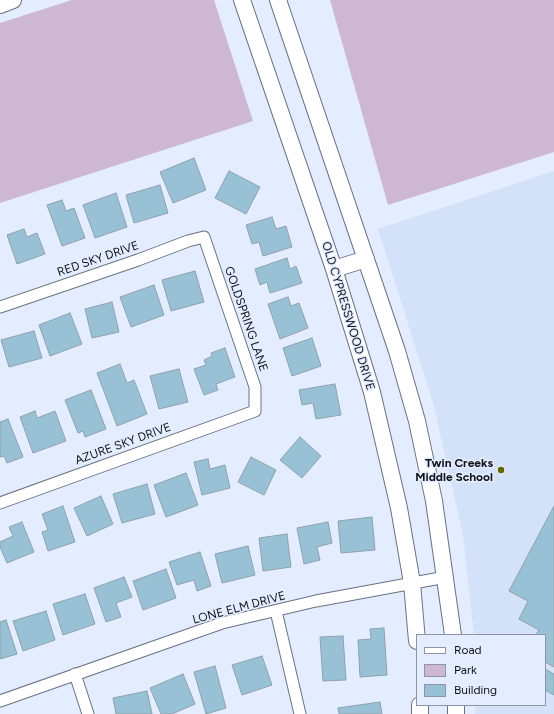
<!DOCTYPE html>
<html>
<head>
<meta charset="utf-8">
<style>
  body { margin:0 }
  #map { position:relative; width:554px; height:714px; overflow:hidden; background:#e3edff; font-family:Figtree,sans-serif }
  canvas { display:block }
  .legend { position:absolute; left:416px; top:634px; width:130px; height:72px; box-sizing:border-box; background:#e3edff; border:1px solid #8f96a3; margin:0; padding:5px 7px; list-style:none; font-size:12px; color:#101319 }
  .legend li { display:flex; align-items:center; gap:8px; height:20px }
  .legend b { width:20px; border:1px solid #8f96a3 }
</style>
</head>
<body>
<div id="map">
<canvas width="554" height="714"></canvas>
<ul class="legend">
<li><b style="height:5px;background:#fff"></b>Road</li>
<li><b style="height:11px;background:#ceb7d2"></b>Park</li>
<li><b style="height:11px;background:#99c1d6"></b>Building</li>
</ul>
</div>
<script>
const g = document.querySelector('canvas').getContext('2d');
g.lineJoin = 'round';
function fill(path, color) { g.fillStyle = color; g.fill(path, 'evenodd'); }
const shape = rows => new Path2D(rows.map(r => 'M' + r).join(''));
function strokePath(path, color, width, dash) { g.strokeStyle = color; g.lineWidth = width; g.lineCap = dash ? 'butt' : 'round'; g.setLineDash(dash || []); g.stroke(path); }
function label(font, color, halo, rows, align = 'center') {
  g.font = font + ' Figtree,sans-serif'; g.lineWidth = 3; g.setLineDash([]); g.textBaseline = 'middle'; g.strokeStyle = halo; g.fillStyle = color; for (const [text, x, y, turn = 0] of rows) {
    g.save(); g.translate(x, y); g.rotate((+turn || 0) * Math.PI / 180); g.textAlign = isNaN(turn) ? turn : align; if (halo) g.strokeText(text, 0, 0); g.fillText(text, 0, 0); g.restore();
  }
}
fill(shape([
  [554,171,554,714,475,714,475,705,545,705,545,635,474,635,463,535,434,406,378,229]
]), '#d3e1f9');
fill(shape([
  [72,0,214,0,253,121,0,203,0,23],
  [330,0,554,0,554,152,388,205]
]), '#ceb7d2');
const building = shape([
  [194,158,206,190,173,203,160,172,194,158],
  [229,171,260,187,246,214,215,198,229,171],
  [160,185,168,213,134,223,126,195,160,185],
  [116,193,127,227,95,238,83,205,116,193],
  [62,200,66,211,74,208,85,238,62,246,47,205,62,200],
  [272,217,276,229,286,226,292,247,263,256,259,242,252,244,246,225,272,217],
  [24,229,27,237,37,233,45,254,17,264,7,235,24,229],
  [287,258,290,269,296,266,302,283,270,293,267,282,260,285,255,269,287,258],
  [195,271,204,302,171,311,162,280,195,271],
  [154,285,164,315,131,327,120,297,154,285],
  [288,297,291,306,299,303,308,328,280,339,268,304,288,297],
  [112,302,119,332,92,338,85,309,112,302],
  [70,313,82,344,50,356,39,325,70,313],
  [34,331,42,358,9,367,1,340,34,331],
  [312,338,321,366,292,376,283,348,312,338],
  [225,348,235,377,216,384,218,390,204,395,194,369,206,365,204,360,212,356,211,353,225,348],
  [120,364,127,383,134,380,147,414,117,426,97,373,120,364],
  [179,369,188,402,159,409,150,376,179,369],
  [335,384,341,415,316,419,313,403,302,405,299,390,335,384],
  [91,390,106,429,85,437,83,431,78,433,65,400,91,390],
  [35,411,37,418,55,411,66,441,33,453,20,417,35,411],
  [8,419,23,457,7,463,4,456,0,457,0,422,8,419],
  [300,437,321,456,302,478,280,460,300,437],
  [251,457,276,470,264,495,238,482,251,457],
  [208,459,210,469,225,465,230,488,202,495,194,462,208,459],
  [186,473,198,505,166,517,154,485,186,473],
  [147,484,155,514,122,523,113,494,147,484],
  [101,496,113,524,87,536,74,508,101,496],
  [63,506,75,542,48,551,42,532,48,530,42,514,63,506],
  [554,506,554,667,545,662,545,635,536,635,539,630,519,619,528,601,509,591,554,506],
  [372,517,375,550,341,553,338,521,372,517],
  [22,522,34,552,7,563,0,547,0,542,13,536,9,527,22,522],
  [328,522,332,543,317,547,320,560,304,564,297,528,328,522],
  [287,534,291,567,263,571,259,538,287,534],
  [248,546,255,575,222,583,215,554,248,546],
  [200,552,211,586,197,591,194,580,177,585,169,562,200,552],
  [166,569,176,598,143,610,133,581,166,569],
  [124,577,132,597,116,603,121,617,106,622,94,588,124,577],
  [85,594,95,624,63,635,53,604,85,594],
  [46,611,55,640,23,651,13,621,46,611],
  [6,620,17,654,0,659,0,622,6,620],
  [384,628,387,675,360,677,358,640,371,639,370,629,384,628],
  [343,636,346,680,323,681,320,637,343,636],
  [262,656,272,685,242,695,232,665,262,656],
  [215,666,226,708,206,714,194,672,215,666],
  [545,669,554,674,554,695,545,690,545,669],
  [183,674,195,704,172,714,161,714,150,688,183,674],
  [147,691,152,714,116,714,113,698,147,691],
  [380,702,382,714,339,714,338,708,380,702]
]);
fill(building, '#99c1d6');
strokePath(building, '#8ea1ab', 1);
const street = shape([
  [0,307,138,260,188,241,204,237,255,387,255,411,0,503],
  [276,611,300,714],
  [75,674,88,714],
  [0,701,222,623,316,601,446,577]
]);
const secondary = shape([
  [242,0,334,269,372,392,399,508,412,583,417,641],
  [278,0,397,351,417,421,434,501,453,635],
  [0,5,13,0],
  [334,269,366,259],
  [420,705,420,714],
  [456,705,456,714]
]);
strokePath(street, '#6a7382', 13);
strokePath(secondary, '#6a7382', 18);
strokePath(street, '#fff', 11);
strokePath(secondary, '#fff', 16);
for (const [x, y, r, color] of [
  [501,470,4,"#656500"]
]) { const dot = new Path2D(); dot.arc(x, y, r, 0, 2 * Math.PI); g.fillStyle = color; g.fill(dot); strokePath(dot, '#e3edff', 1.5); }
label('12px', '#101319', '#e3edff', [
  ["RED SKY DRIVE",98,259,-19],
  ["OLD CYPRESSWOOD DRIVE",348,316,73],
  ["GOLDSPRING LANE",246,319,71],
  ["AZURE SKY DRIVE",123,444,-20],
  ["LONE ELM DRIVE",239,608,-15]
]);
label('bold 12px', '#101319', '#e3edff', [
  ["Twin Creeks",493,463],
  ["Middle School",493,477]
], 'right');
</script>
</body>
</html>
